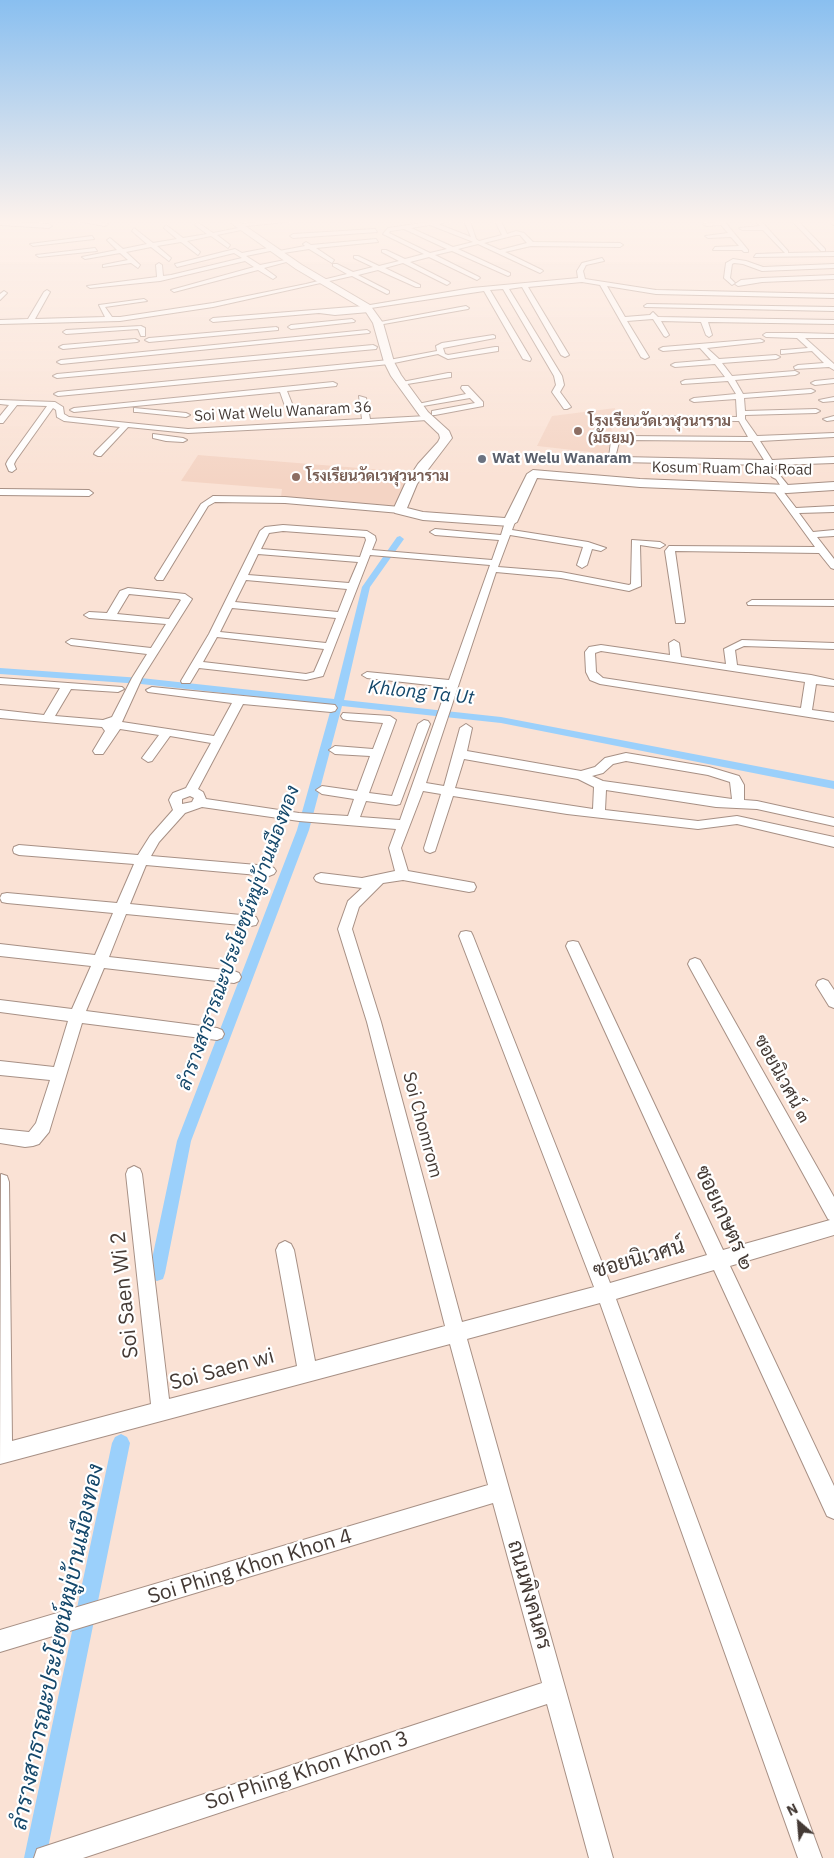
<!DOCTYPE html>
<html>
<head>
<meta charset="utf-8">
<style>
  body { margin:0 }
  #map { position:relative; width:834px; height:1858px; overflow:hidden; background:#fae2d5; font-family:"IBM Plex Sans",sans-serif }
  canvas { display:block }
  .north { position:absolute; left:774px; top:1798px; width:50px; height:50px; -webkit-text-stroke:4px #fff; paint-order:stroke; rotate:333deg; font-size:14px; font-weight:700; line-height:20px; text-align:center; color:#443a35 }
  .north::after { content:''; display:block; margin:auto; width:18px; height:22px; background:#443a35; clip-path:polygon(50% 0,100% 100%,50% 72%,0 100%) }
</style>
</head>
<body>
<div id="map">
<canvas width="834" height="1858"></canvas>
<div class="north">N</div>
</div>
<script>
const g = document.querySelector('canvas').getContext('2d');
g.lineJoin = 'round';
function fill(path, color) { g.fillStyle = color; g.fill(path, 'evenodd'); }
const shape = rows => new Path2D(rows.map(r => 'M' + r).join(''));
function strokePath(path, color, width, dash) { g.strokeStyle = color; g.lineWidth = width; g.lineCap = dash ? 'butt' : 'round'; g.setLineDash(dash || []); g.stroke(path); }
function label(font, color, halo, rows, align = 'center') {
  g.font = font + ' "IBM Plex Sans",Sarabun,sans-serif'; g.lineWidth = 4.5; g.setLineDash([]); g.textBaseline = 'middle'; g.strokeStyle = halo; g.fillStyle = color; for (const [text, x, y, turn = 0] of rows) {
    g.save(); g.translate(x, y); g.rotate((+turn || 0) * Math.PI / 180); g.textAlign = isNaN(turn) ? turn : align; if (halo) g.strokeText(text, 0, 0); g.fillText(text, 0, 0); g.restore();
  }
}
fill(shape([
  [615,408,608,454,537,446,552,416],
  [198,455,409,472,395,507,281,497,282,489,181,481]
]), '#f4d4c4');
fill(shape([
  [400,536,404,539,370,587,344,700,501,717,834,781,834,789,501,723,342,706,309,830,191,1141,165,1273,163,1279,157,1281,151,1279,149,1273,177,1141,297,830,332,705,141,684,0,674,0,668,141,678,334,699,362,587,397,537,400,536],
  [121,1434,127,1437,130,1443,46,1858,24,1858,112,1443,115,1437,121,1434]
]), '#9bd0fb');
const street = shape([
  [0,221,49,224,52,226,49,228,0,225,0,221],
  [77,221,95,221,108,224,105,226,77,221],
  [267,221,295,221,237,227,234,225,267,221],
  [436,221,451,221,438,224,471,237,464,221,470,221,476,239,479,241,502,235,495,221,501,221,507,234,516,231,524,233,533,242,620,243,623,245,620,247,531,246,505,252,542,270,543,271,540,273,478,244,458,249,510,273,510,275,508,276,452,251,435,255,479,277,480,278,477,280,429,257,410,262,449,282,450,283,447,285,403,263,385,268,420,285,420,287,416,287,378,270,358,275,389,291,389,293,387,294,352,276,213,307,120,321,0,324,0,320,28,319,44,292,47,290,50,292,35,319,105,317,99,305,144,299,147,301,105,307,112,317,120,317,213,303,306,284,347,274,333,266,333,264,337,264,353,272,373,267,354,258,354,256,358,256,379,266,399,261,382,252,382,250,386,250,405,259,424,254,383,234,388,228,436,221],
  [430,225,471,241,473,242,453,247,411,228,430,225],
  [404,229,447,249,430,253,389,233,390,231,404,229],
  [516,235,520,235,527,243,500,250,484,243,516,235],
  [724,221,748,250,748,252,744,252,742,250,713,250,715,247,739,246,731,237,708,238,705,236,728,233,721,225,706,226,703,224,724,221],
  [755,221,761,221,788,251,788,253,834,252,834,256,754,257,756,254,785,253,763,230,742,230,739,228,760,226,755,221],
  [792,221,798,221,825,249,825,251,821,251,792,221],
  [829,221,834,221,834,225,832,224,829,221],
  [197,222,213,233,243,227,246,229,217,235,230,245,228,248,211,236,187,241,200,252,198,255,181,242,157,246,171,258,169,261,151,247,126,252,140,265,138,268,131,263,103,267,103,265,128,260,120,253,85,259,82,257,117,250,107,240,110,238,123,249,147,244,132,231,134,228,153,243,177,239,164,228,166,225,183,238,207,234,195,225,197,222],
  [375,229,377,232,293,238,290,236,293,234,375,229],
  [92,236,94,239,33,246,30,244,92,236],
  [376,239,378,242,316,248,334,260,332,263,309,249,277,254,274,252,305,246,303,244,306,242,311,245,376,239],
  [273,247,275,250,246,256,260,265,290,259,290,261,264,268,275,276,276,277,273,279,258,270,174,292,171,290,254,267,245,261,160,281,90,288,87,286,157,277,156,265,159,263,162,265,163,276,171,275,242,258,234,253,177,267,175,264,235,249,242,253,273,247],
  [95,248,97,251,39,257,36,255,95,248],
  [602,258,604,261,586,265,583,271,585,279,656,290,834,294,834,298,656,294,607,286,625,317,650,315,653,312,658,317,834,320,834,324,708,322,712,335,709,337,706,335,701,322,661,321,669,335,666,337,664,336,653,319,627,321,649,357,645,359,641,357,600,285,582,282,528,287,569,355,565,357,561,355,522,287,509,289,562,376,564,385,560,392,571,407,567,409,564,409,552,392,556,385,554,376,503,289,490,290,531,359,530,361,523,359,484,291,371,308,372,310,369,312,335,315,319,313,213,322,210,320,213,318,364,306,472,288,578,278,577,271,582,263,602,258],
  [733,259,746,261,763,267,834,264,834,268,762,271,743,264,734,263,732,264,730,278,735,283,732,285,724,278,726,263,733,259],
  [834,275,834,279,762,282,738,286,735,284,741,280,762,278,834,275],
  [4,291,7,293,0,300,0,294,4,291],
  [647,304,834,307,834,311,645,307,644,306,647,304],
  [466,306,469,308,468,309,378,325,375,323,466,306],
  [352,319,355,321,354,322,291,329,288,327,291,325,352,319],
  [141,326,145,328,145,336,141,336,138,329,66,334,63,332,66,330,141,326],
  [276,327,278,328,278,330,149,342,145,340,149,338,276,327],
  [367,330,370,332,369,333,61,364,57,362,61,360,367,330],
  [798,333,834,334,834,338,805,338,834,364,834,370,829,367,795,369,794,367,798,365,824,363,812,351,781,354,781,350,784,350,808,348,797,338,766,337,763,335,766,333,798,333],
  [493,335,495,336,495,338,443,348,445,354,448,355,495,347,498,347,498,351,448,359,438,354,389,364,322,371,58,396,54,394,58,392,389,360,437,351,436,346,442,343,493,335],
  [135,339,139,341,137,342,63,349,59,347,63,345,135,339],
  [760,339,764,341,762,342,707,348,719,359,776,355,780,357,776,359,722,363,732,376,795,371,799,373,795,375,735,380,743,394,811,389,815,391,811,393,744,398,745,411,816,409,820,411,816,413,745,415,745,419,757,436,834,433,834,437,760,441,772,460,834,457,834,463,776,465,774,468,791,489,787,492,784,491,776,479,772,477,766,468,767,465,619,462,609,457,611,441,623,436,748,437,739,421,626,420,622,418,626,416,737,417,736,399,694,402,690,400,694,398,736,394,728,381,682,384,681,382,685,380,725,377,715,364,675,367,671,365,675,363,711,360,700,348,663,351,659,349,663,347,760,339],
  [624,440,752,441,764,460,621,457,616,454,619,442,624,440],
  [373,345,377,347,376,349,57,378,53,376,57,374,373,345],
  [448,373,451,373,451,377,401,385,397,383,448,373],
  [834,379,834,383,815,385,811,383,815,381,834,379],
  [333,382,337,384,336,386,287,391,293,406,289,408,285,406,280,392,74,412,70,410,74,408,333,382],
  [462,386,468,386,483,402,483,406,435,415,432,415,432,411,475,403,470,398,417,407,413,405,466,394,461,388,462,386],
  [359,396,366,398,370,419,427,416,431,418,427,420,367,424,188,433,128,427,101,456,98,456,94,454,95,452,120,427,64,421,57,417,56,410,53,408,16,460,14,464,16,469,12,472,9,471,6,464,8,460,47,406,17,405,3,423,0,423,0,416,9,405,0,404,0,400,55,402,63,407,64,414,69,417,188,429,362,419,359,396],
  [834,397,834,401,823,402,819,400,834,397],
  [134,408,186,413,190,415,186,417,137,412,134,412,134,408],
  [834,416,834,420,827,421,823,419,834,416],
  [153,434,183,438,187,440,183,442,166,441,153,438,153,434],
  [776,485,779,486,796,508,834,506,834,512,799,513,813,532,834,530,834,536,817,537,834,559,834,569,831,568,819,553,675,551,685,621,684,623,676,623,665,551,669,546,815,547,772,488,776,485],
  [0,489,89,490,93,493,89,496,0,495,0,489],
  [213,496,285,497,400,507,404,510,400,513,285,503,215,502,208,506,163,580,157,580,155,578,201,504,213,496],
  [510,519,515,522,512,530,588,542,606,548,601,551,592,549,587,565,582,568,577,565,583,547,510,535,498,567,561,572,629,585,631,584,632,540,660,542,665,545,660,548,640,545,641,586,629,591,561,578,496,572,426,783,444,786,460,728,466,724,472,728,467,751,581,771,595,767,605,758,626,753,709,767,739,776,744,785,744,800,757,801,834,818,834,826,757,809,716,807,606,790,605,810,698,821,737,816,834,837,834,847,737,824,698,829,567,814,453,796,436,848,435,851,430,853,425,851,424,848,441,794,423,791,401,848,408,871,469,882,474,883,476,887,474,891,469,892,403,880,383,883,359,907,352,929,381,1022,462,1322,594,1287,459,936,461,932,466,931,471,932,473,936,610,1283,707,1255,566,946,568,942,573,941,578,942,580,946,723,1250,830,1220,828,1219,690,968,688,964,690,960,695,958,700,960,834,1197,834,1235,730,1266,834,1486,834,1519,827,1516,714,1270,616,1299,822,1858,798,1858,600,1303,467,1339,613,1858,589,1858,547,1704,83,1858,34,1858,37,1849,46,1846,542,1683,493,1503,0,1652,0,1630,488,1485,450,1344,0,1464,1,1174,7,1176,9,1182,12,1441,151,1404,126,1174,128,1169,134,1166,140,1169,142,1174,169,1399,297,1366,276,1250,279,1244,285,1241,291,1244,294,1250,315,1361,445,1326,367,1022,338,929,348,901,362,888,321,883,316,881,314,878,316,875,321,873,362,878,395,871,389,848,396,829,299,821,202,807,185,813,159,842,151,856,269,866,274,868,276,871,274,874,269,876,146,865,130,904,251,916,256,917,258,921,256,925,251,926,126,914,109,957,234,971,239,973,241,977,239,981,234,983,104,968,86,1011,217,1028,222,1030,224,1034,222,1038,217,1040,82,1023,49,1132,39,1144,33,1146,25,1147,0,1143,0,1129,29,1132,36,1123,50,1080,0,1075,0,1061,54,1067,68,1021,0,1012,0,1000,72,1009,91,966,0,956,0,944,95,955,113,913,7,903,2,902,0,898,2,894,7,893,117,903,134,864,19,855,14,853,13,850,14,847,19,845,138,855,150,836,173,810,169,800,171,796,173,793,186,788,211,743,170,736,152,761,148,762,142,758,159,735,120,729,103,754,95,754,93,751,105,731,102,727,0,718,0,710,44,715,60,688,0,684,0,678,122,687,124,689,118,692,71,689,55,716,103,720,112,717,132,678,147,654,71,645,66,642,71,639,151,648,166,624,89,618,84,615,89,612,107,613,120,591,128,588,185,594,192,599,142,678,122,722,214,736,232,703,148,692,146,690,152,687,335,705,337,708,335,711,331,712,243,704,198,789,203,792,206,799,299,813,348,816,354,799,322,794,316,790,322,786,357,791,370,756,335,754,329,750,335,746,373,749,383,723,347,720,343,719,341,716,343,713,390,716,396,720,369,793,392,796,418,724,424,720,428,721,430,724,400,804,396,805,366,801,360,817,400,820,447,687,367,678,362,675,367,672,449,680,490,565,370,555,323,676,306,680,199,668,190,683,182,683,181,681,209,634,260,531,265,527,283,525,367,531,375,536,376,540,372,550,492,560,499,540,435,535,430,532,435,529,501,535,505,522,510,519],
  [283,531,365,537,366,540,360,557,261,549,269,533,283,531],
  [258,554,358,562,349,583,248,575,258,554],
  [246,580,347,589,338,612,235,602,246,580],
  [129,594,179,599,181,600,169,619,117,614,129,594],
  [232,608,336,618,326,643,220,632,232,608],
  [217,637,324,649,314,672,306,674,203,662,217,637],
  [464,759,578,779,594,787,593,809,455,788,464,759],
  [626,761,708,775,730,782,732,799,603,781,592,776,603,773,613,764,626,761],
  [190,796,194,798,192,802,182,804,182,799,190,796],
  [752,600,834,600,834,606,748,605,747,603,752,600],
  [674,640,679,643,681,657,726,664,724,649,742,640,834,643,834,649,744,646,735,650,737,665,811,675,834,680,834,686,816,684,812,710,834,713,834,721,600,684,590,680,586,672,585,652,589,647,601,645,670,655,669,643,674,640],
  [601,651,805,682,801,708,603,678,596,672,595,653,601,651],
  [823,979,828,981,834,990,834,1008,829,1006,816,985,818,981,823,979]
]);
const secondary = shape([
  [228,221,238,221,302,265,370,305,383,323,394,362,401,375,428,412,449,431,452,438,417,484,407,508,423,512,505,518,527,474,533,470,640,479,787,485,834,482,834,490,787,493,640,487,537,478,517,522,510,526,423,520,395,513,393,510,405,484,418,464,438,442,440,438,439,434,420,416,391,376,384,362,373,323,364,309,296,269,228,221]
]);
strokePath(street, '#a79085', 2);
strokePath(secondary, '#a79085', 2);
fill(street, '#fff');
fill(secondary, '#fff');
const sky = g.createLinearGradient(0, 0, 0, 481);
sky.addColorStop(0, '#89bff0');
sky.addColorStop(0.46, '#fdf2ec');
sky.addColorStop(1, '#fdf2ec00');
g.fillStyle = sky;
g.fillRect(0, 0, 834, 481);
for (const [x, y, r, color] of [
  [578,431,5,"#8d6e63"],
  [482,459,5,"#6b7280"],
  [296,477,5,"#8d6e63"]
]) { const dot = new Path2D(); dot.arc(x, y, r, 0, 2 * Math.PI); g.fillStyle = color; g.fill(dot); strokePath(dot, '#fff', 2); }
label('15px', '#443a35', '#fff', [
  ["Soi Wat Welu Wanaram 36",283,412,-3],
  ["Kosum Ruam Chai Road",732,469,1]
]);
label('bold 15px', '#785e54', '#fff', [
  ["โรงเรียนวัดเวฬุวนาราม",588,422],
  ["(มัธยม)",588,439],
  ["โรงเรียนวัดเวฬุวนาราม",306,477]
], 'left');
label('bold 15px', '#5b616d', '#fff', [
  ["Wat Welu Wanaram",492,459]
], 'left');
label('18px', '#443a35', '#fff', [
  ["ซอยนิเวศน์ ๓",782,1079,61],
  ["Soi Chomrom",422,1125,75]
]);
label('italic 19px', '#14476a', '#fff', [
  ["Khlong Ta Ut",421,693,6],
  ["ลำรางสาธารณะประโยชน์หมู่บ้านเมืองทอง",239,938,-70]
]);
label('21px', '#443a35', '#fff', [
  ["ซอยเกษตร ๒",724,1218,65],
  ["ซอยนิเวศน์",639,1259,-16],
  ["Soi Saen Wi 2",125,1295,-96],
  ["Soi Saen wi",222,1370,-15],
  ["Soi Phing Khon Khon 4",250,1567,-17],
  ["ถนนพิงคนคร",529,1595,74],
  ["Soi Phing Khon Khon 3",307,1771,-18]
]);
label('italic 22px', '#14476a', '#fff', [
  ["ลำรางสาธารณะประโยชน์หมู่บ้านเมืองทอง",58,1647,-78]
]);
</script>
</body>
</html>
